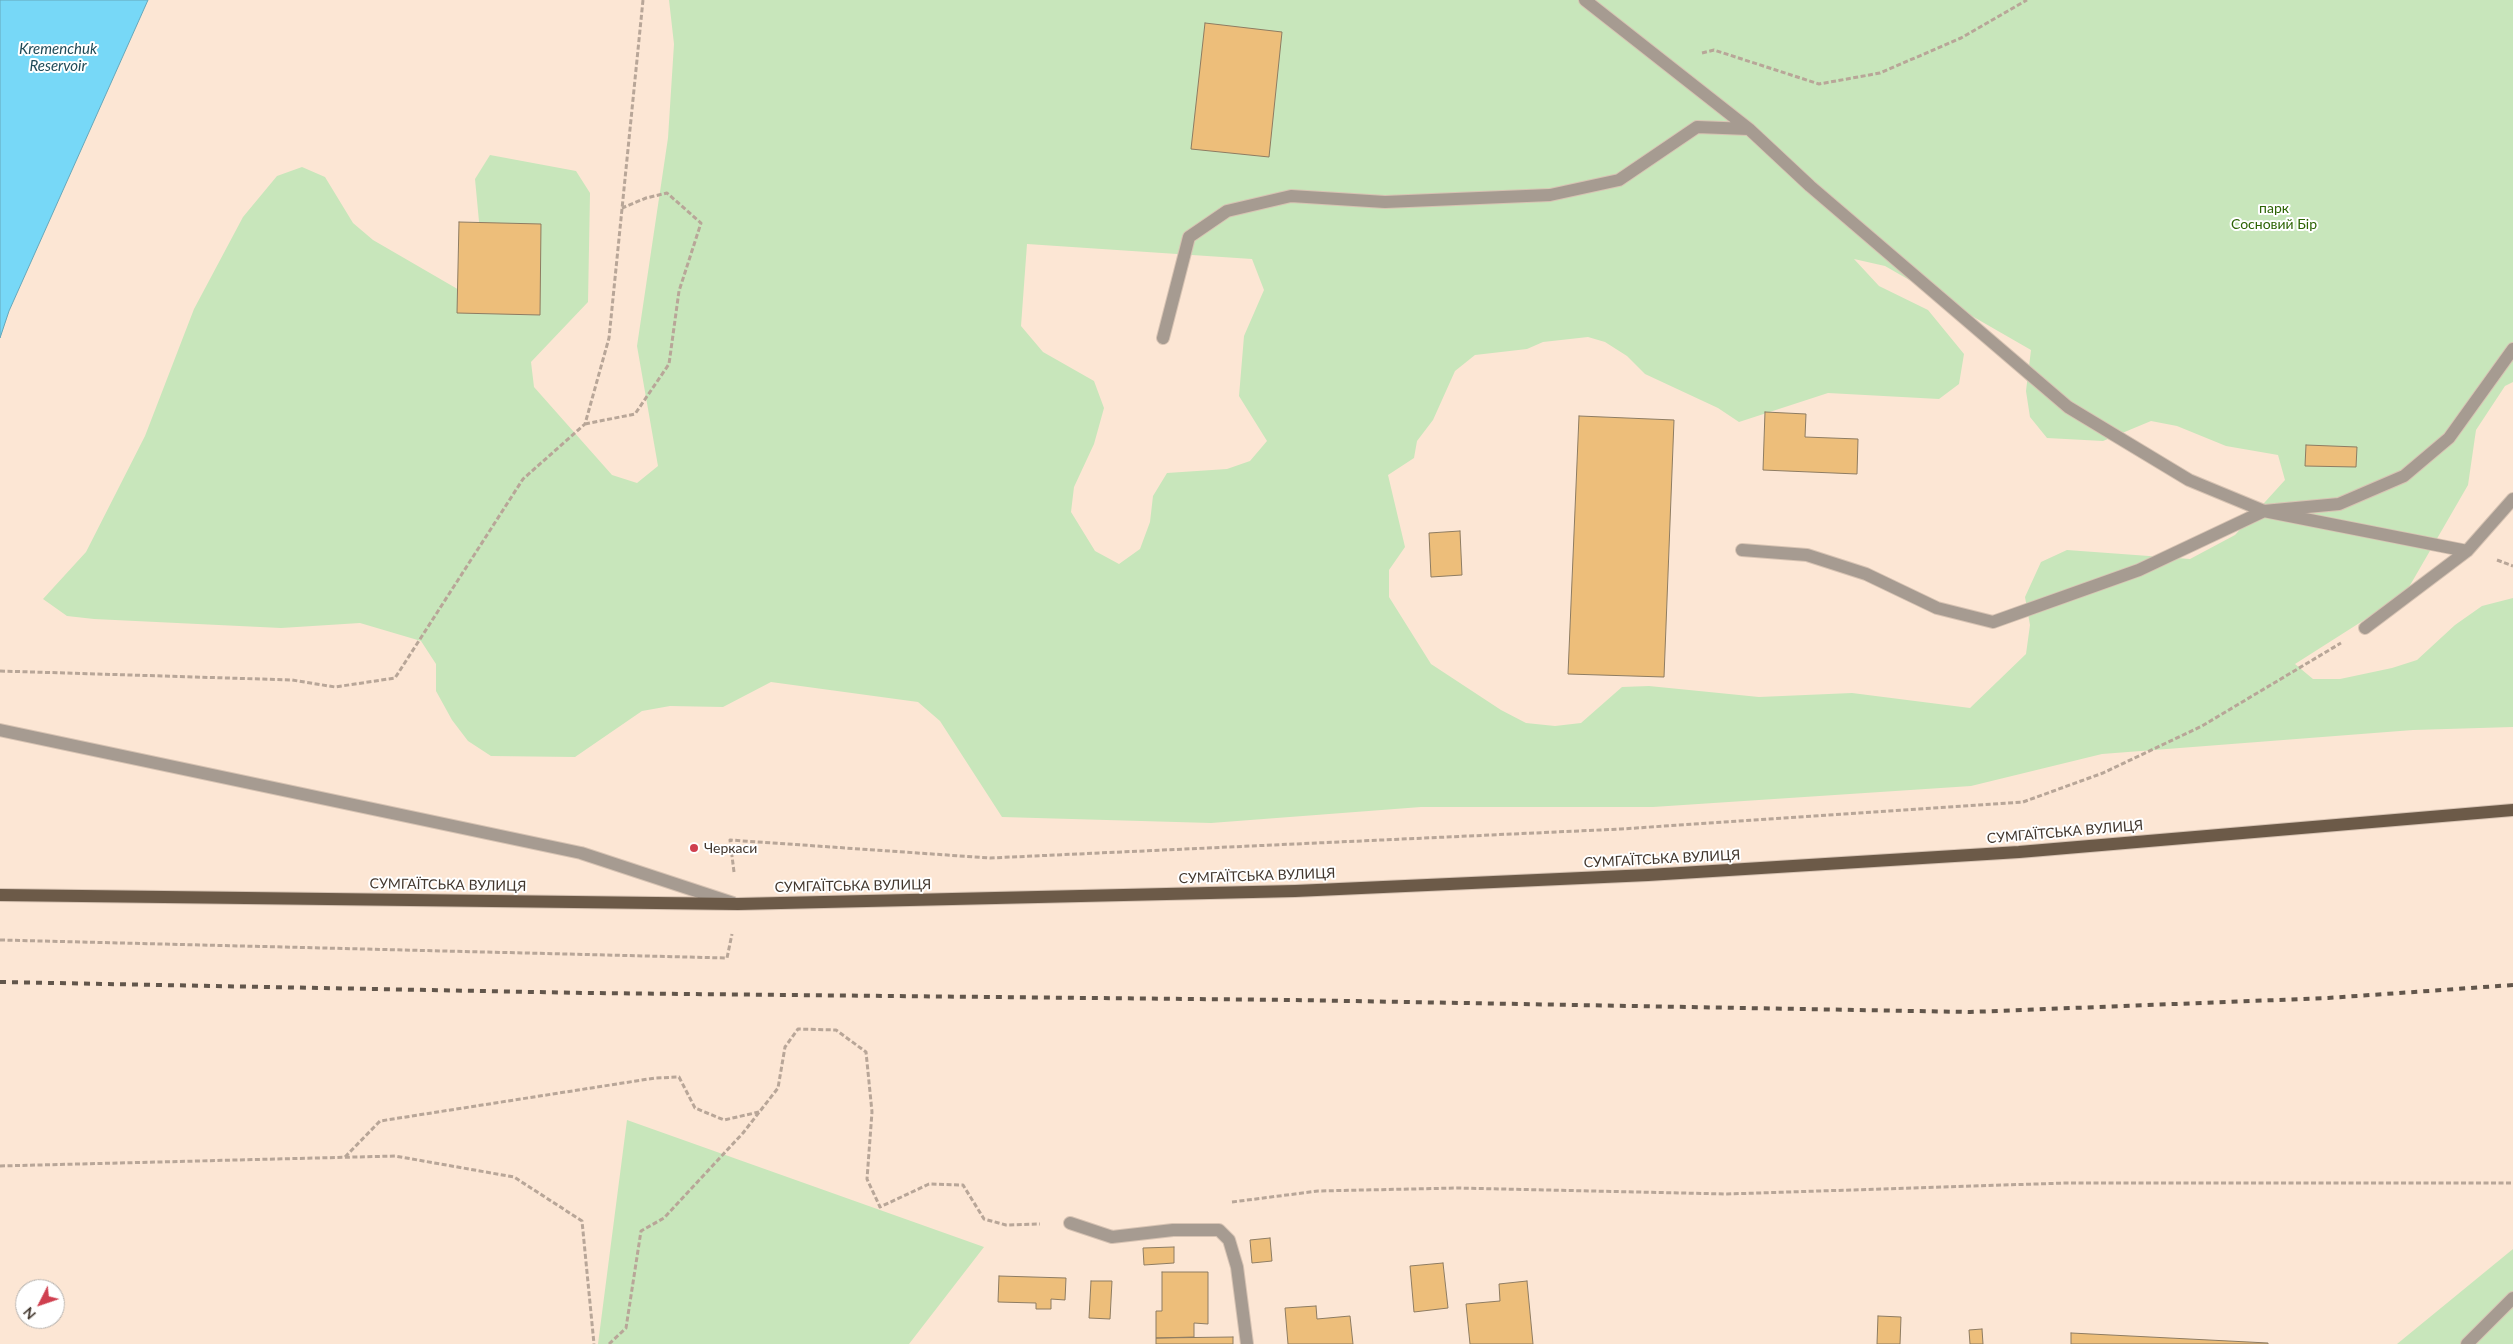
<!DOCTYPE html>
<html>
<head>
<meta charset="utf-8">
<style>
  body { margin:0 }
  #map { position:relative; width:2513px; height:1344px; overflow:hidden; background:#fce6d4; font-family:Lato,sans-serif }
  canvas { display:block }
  .north { position:absolute; left:15px; top:1279px; width:50px; height:50px; box-sizing:border-box; background:#fff; border:1px solid #b3afab; border-radius:50%; rotate:229deg; font-size:14px; font-weight:700; line-height:20px; text-align:center; color:#42372e }
  .north::after { content:''; display:block; margin:auto; width:18px; height:22px; background:#cf3f4f; clip-path:polygon(50% 0,100% 100%,50% 72%,0 100%) }
</style>
</head>
<body>
<div id="map">
<canvas width="2513" height="1344"></canvas>
<div class="north">N</div>
</div>
<script>
const g = document.querySelector('canvas').getContext('2d');
g.lineJoin = 'round';
function fill(path, color) { g.fillStyle = color; g.fill(path, 'evenodd'); }
const shape = rows => new Path2D(rows.map(r => 'M' + r).join(''));
function strokePath(path, color, width, dash) { g.strokeStyle = color; g.lineWidth = width; g.lineCap = dash ? 'butt' : 'round'; g.setLineDash(dash || []); g.stroke(path); }
function label(font, color, halo, rows, align = 'center') {
  g.font = font + ' Lato,sans-serif'; g.lineWidth = 4; g.setLineDash([]); g.textBaseline = 'middle'; g.strokeStyle = halo; g.fillStyle = color; for (const [text, x, y, turn = 0] of rows) {
    g.save(); g.translate(x, y); g.rotate((+turn || 0) * Math.PI / 180); g.textAlign = isNaN(turn) ? turn : align; if (halo) g.strokeText(text, 0, 0); g.fillText(text, 0, 0); g.restore();
  }
}
fill(shape([
  [669,0,2513,0,2513,382,2505,386,2476,430,2468,485,2405,594,2295,664,2313,679,2340,679,2392,668,2417,660,2455,625,2482,606,2513,598,2513,727,2413,730,2102,754,1971,786,1653,807,1421,807,1211,823,1002,817,940,721,918,702,771,682,723,707,670,706,642,711,575,757,491,756,468,741,452,720,436,691,436,664,421,641,360,623,281,628,94,619,67,616,43,599,86,552,145,436,194,309,243,217,277,176,302,167,325,177,353,223,373,240,473,298,483,264,475,179,490,155,576,171,590,193,588,302,531,362,534,387,612,475,637,483,658,466,637,346,668,138,674,44],
  [1027,244,1252,259,1264,290,1244,336,1239,396,1267,441,1250,461,1227,469,1167,473,1153,496,1150,522,1140,549,1119,564,1095,551,1071,512,1074,487,1094,444,1104,408,1094,381,1043,352,1021,326],
  [1854,259,1885,266,2031,350,2026,391,2030,417,2047,438,2103,441,2151,421,2177,426,2226,446,2278,455,2285,480,2235,535,2190,559,2067,550,2041,562,2025,597,2030,625,2026,654,1970,708,1852,693,1759,697,1649,686,1622,687,1581,723,1555,726,1526,723,1501,710,1431,664,1389,597,1389,570,1405,547,1388,475,1414,458,1417,441,1433,420,1455,371,1475,355,1527,349,1543,342,1588,337,1605,342,1627,356,1645,374,1718,408,1739,422,1828,393,1939,399,1959,384,1964,354,1928,310,1879,286],
  [627,1120,984,1247,909,1344,598,1344],
  [2513,1249,2513,1344,2397,1344]
]), '#c8e6bb');
const water = shape([
  [0,0,148,0,9,311,0,338,0,0]
]);
fill(water, '#77d8f7');
strokePath(water, '#67a8bb', 1);
const building = shape([
  [1205,23,1282,32,1269,157,1191,149,1205,23],
  [459,222,541,224,540,315,457,313,459,222],
  [1765,412,1806,414,1805,437,1858,439,1857,474,1763,470,1765,412],
  [1579,416,1674,420,1664,677,1568,674,1579,416],
  [2306,445,2357,447,2356,467,2305,466,2306,445],
  [1460,531,1462,575,1431,577,1429,533,1460,531],
  [1270,1238,1272,1261,1252,1263,1250,1240,1270,1238],
  [1174,1247,1174,1263,1144,1265,1143,1248,1174,1247],
  [1443,1263,1448,1308,1414,1312,1410,1266,1443,1263],
  [1162,1272,1208,1272,1208,1324,1194,1323,1194,1337,1156,1338,1156,1311,1162,1311,1162,1272],
  [999,1276,1066,1278,1065,1300,1051,1299,1051,1309,1036,1309,1036,1303,998,1302,999,1276],
  [1091,1281,1112,1281,1110,1319,1089,1318,1091,1281],
  [1527,1281,1533,1344,1470,1344,1466,1304,1500,1301,1499,1284,1527,1281],
  [1316,1306,1317,1319,1350,1316,1353,1344,1288,1344,1285,1308,1316,1306],
  [1878,1316,1901,1317,1900,1344,1877,1344,1878,1316],
  [1982,1329,1983,1344,1970,1344,1969,1330,1982,1329],
  [2071,1333,2268,1343,2268,1344,2071,1344,2071,1333],
  [1233,1337,1233,1344,1156,1344,1156,1338,1233,1337]
]);
fill(building, '#edbe7a');
strokePath(building, '#8e7c62', 1);
const minor = shape([
  [1585,0,1749,129,1810,186,2068,407,2189,480,2264,511,2467,551],
  [1163,338,1189,237,1227,211,1291,196,1385,202,1550,195,1619,180,1697,127,1749,129],
  [1742,550,1807,555,1866,574,1937,608,1993,622,2139,570,2264,511,2339,504,2404,476,2449,438,2513,349],
  [2365,628,2467,551,2513,499],
  [0,730,581,853,733,903],
  [1070,1223,1112,1237,1173,1230,1219,1230,1229,1240,1237,1267,1247,1344],
  [2467,1344,2513,1298]
]);
const major = shape([
  [0,895,738,904,1295,891,1648,875,2019,852,2513,810]
]);
strokePath(minor, '#d7c3b3', 14);
strokePath(major, '#d7c3b3', 14);
strokePath(shape([
  [1702,53,1714,50,1819,84,1880,73,1961,38,2027,0],
  [585,424,635,414,669,364,679,291,701,223,667,193,646,198,622,208],
  [2497,560,2513,566],
  [0,671,292,680,335,687,395,678,523,479,585,424,609,338,643,0],
  [734,872,730,840,990,858,1621,829,2023,802,2103,773,2202,726,2341,643],
  [0,940,727,958,732,934],
  [345,1157,380,1121,655,1078,679,1077,695,1108,724,1120,759,1112],
  [0,1166,395,1156,514,1177,582,1221,594,1344],
  [1232,1202,1318,1191,1457,1188,1727,1194,2066,1183,2513,1183],
  [609,1344,626,1328,641,1231,664,1218,743,1133,778,1088,785,1047,798,1029,836,1030,866,1052,872,1112,867,1179,880,1207,929,1184,963,1185,984,1219,1006,1225,1040,1224]
]), '#b8a698', 3, [5, 2.5]);
strokePath(minor, '#a69b91', 12);
strokePath(major, '#6c5a48', 12);
strokePath(shape([
  [0,982,588,993,1294,1000,1970,1012,2328,998,2513,985]
]), '#62564b', 4, [6, 6]);
for (const [x, y, r, color] of [
  [694,848,5,"#cf3f4f"]
]) { const dot = new Path2D(); dot.arc(x, y, r, 0, 2 * Math.PI); g.fillStyle = color; g.fill(dot); strokePath(dot, '#fff', 2); }
label('14px', '#2d6304', '#fff', [
  ["парк",2274,208],
  ["Сосновий Бір",2274,224]
]);
label('14px', '#42372e', '#fff', [
  ["СУМГАЇТСЬКА ВУЛИЦЯ",2065,832,-5],
  ["СУМГАЇТСЬКА ВУЛИЦЯ",1662,859,-3],
  ["СУМГАЇТСЬКА ВУЛИЦЯ",1257,876,-2],
  ["СУМГАЇТСЬКА ВУЛИЦЯ",448,885,1],
  ["СУМГАЇТСЬКА ВУЛИЦЯ",853,886,-1]
]);
label('14px', '#42372e', '#fff', [
  ["Черкаси",704,848]
], 'left');
label('italic 15px', '#204b58', '#fff', [
  ["Kremenchuk",58,49],
  ["Reservoir",58,66]
]);
</script>
</body>
</html>
